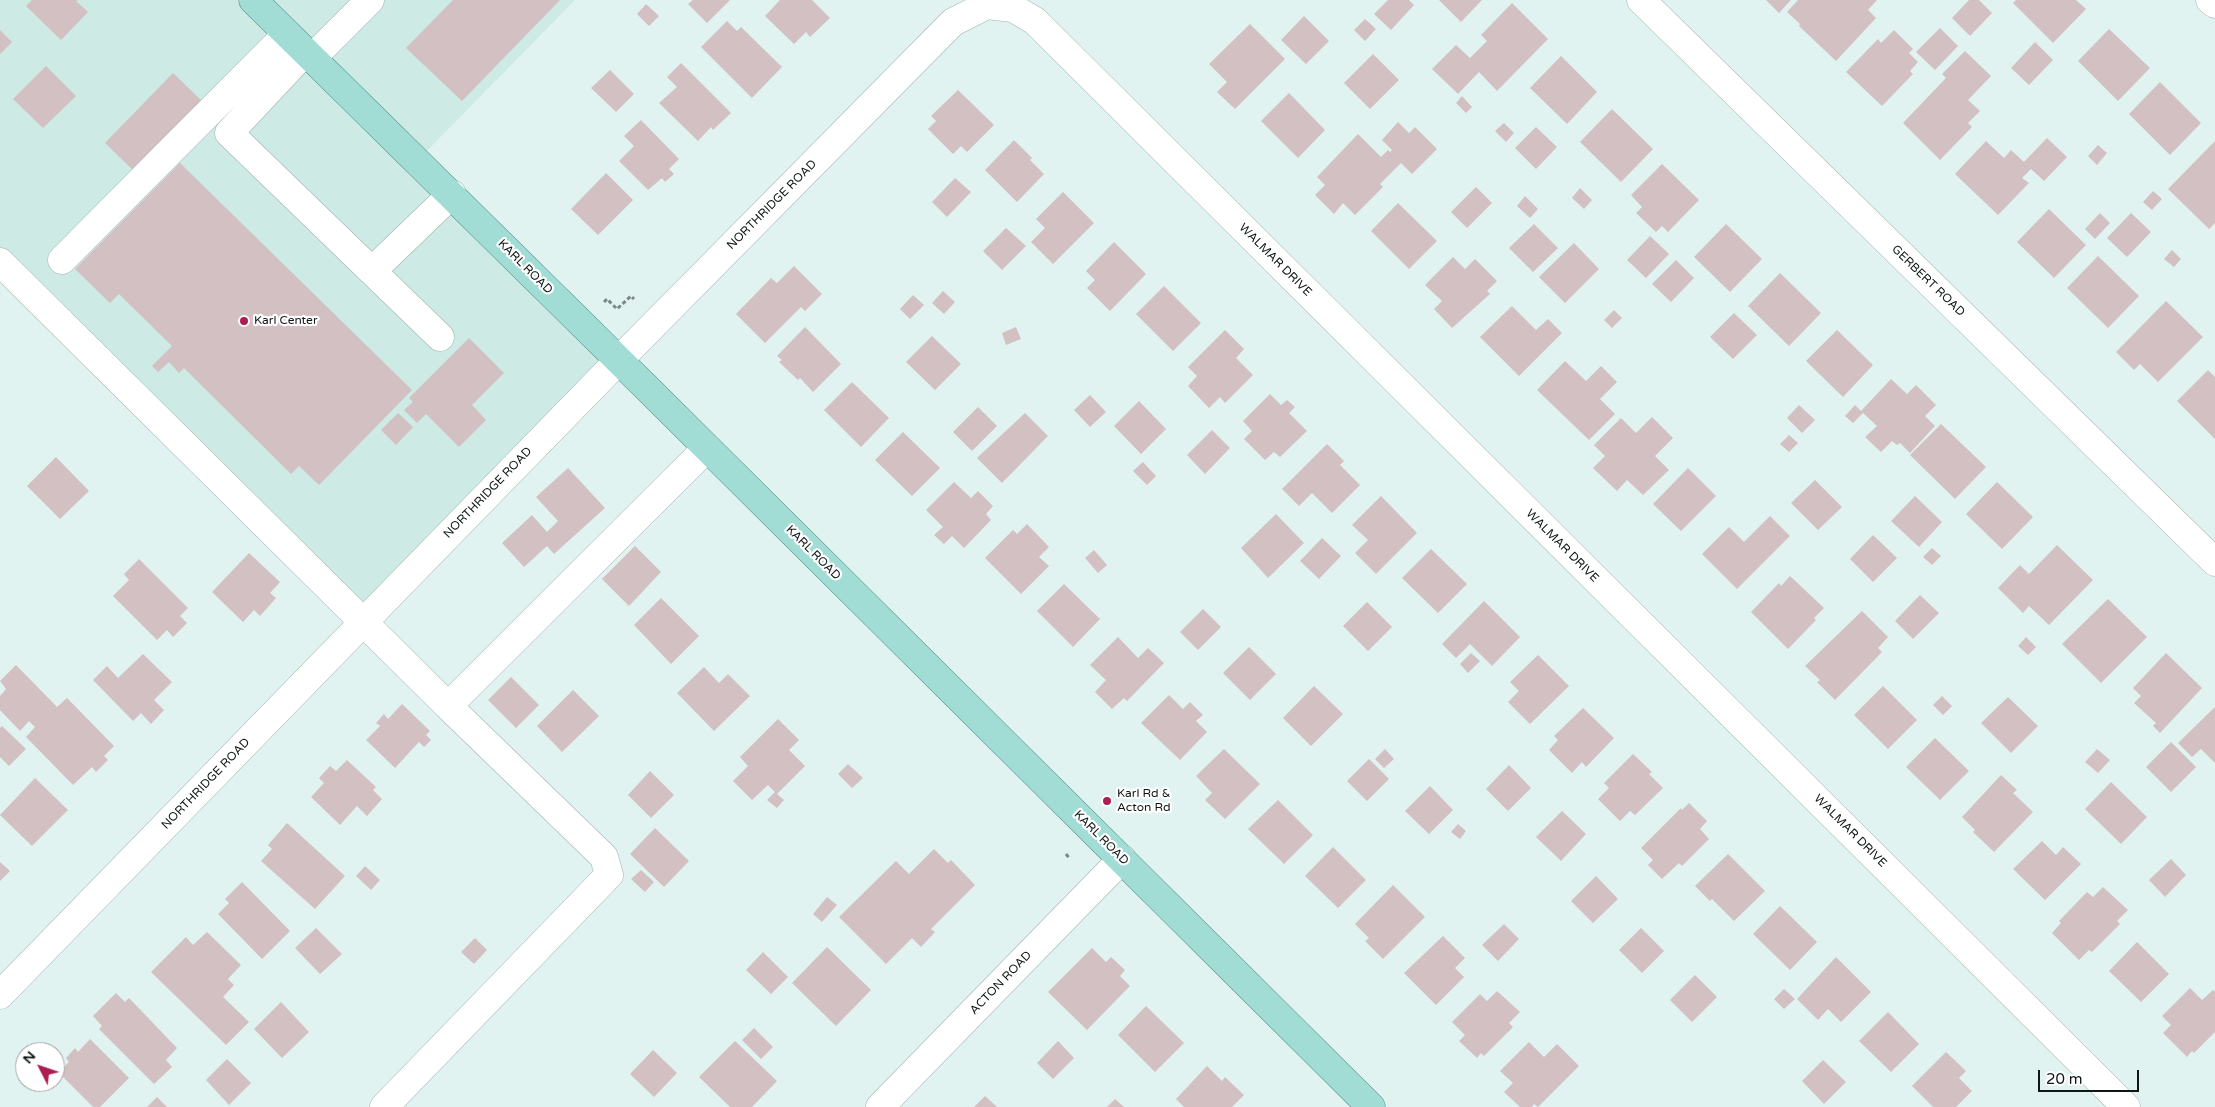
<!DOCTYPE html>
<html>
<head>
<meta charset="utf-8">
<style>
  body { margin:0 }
  #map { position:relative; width:2215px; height:1107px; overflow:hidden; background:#e0f3f0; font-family:"Varela Round",sans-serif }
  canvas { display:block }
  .north { position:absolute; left:15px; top:1042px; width:50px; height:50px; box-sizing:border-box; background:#fff; border:1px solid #9fa2a1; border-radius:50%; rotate:311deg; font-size:14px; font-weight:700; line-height:20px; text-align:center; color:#0f1615 }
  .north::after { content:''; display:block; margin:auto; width:18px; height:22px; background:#ae1d51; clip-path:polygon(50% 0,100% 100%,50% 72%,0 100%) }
  .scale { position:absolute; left:2038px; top:1070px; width:101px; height:22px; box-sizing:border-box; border:2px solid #0f1615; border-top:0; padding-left:6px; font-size:15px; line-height:18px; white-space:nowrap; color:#0f1615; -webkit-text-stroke:4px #fff; paint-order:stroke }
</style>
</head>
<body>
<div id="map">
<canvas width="2215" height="1107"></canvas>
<div class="north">N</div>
<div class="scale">20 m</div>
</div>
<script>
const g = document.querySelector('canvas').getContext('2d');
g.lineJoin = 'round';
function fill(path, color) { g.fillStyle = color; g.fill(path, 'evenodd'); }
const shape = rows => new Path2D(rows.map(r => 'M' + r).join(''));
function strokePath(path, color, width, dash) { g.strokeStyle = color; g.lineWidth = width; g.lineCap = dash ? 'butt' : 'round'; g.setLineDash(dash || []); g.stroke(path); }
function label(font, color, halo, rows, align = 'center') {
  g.font = font + ' "Varela Round",sans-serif'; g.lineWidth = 4.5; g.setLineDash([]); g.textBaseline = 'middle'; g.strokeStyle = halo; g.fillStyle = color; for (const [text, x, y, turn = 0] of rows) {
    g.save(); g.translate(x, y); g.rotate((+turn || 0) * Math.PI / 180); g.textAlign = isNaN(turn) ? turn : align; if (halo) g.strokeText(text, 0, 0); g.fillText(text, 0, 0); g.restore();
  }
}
fill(shape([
  [0,0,575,0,412,166,620,365,362,620,0,263]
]), '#cdeae5');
fill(shape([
  [32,0,78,0,76,1,88,12,61,40,26,6],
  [453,0,560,0,462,101,406,48],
  [693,0,730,0,707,23,688,4],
  [780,0,812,0,830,18,810,37,806,32,794,44,765,16],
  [1388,0,1409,0,1414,5,1391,30,1374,14],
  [1439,0,1482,0,1461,22],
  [1766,0,1791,0,1779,13],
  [1798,0,1877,0,1868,10,1876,18,1836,61,1799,26,1800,24,1787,12],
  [1969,0,1979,0,1992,13,1970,36,1952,18],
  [2016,0,2076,0,2086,9,2053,43,2013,3],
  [1512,3,1548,39,1497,91,1479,72,1458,94,1432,69,1456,45,1470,58,1487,41,1481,35],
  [646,4,659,16,649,26,637,14],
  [1304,16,1329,41,1306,64,1281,40],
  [1365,19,1376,29,1365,41,1354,30],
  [727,21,737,31,741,27,782,67,752,98,701,47],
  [1250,24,1285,59,1235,109,1217,92,1227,82,1209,64],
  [1940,28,1958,46,1935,70,1916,52],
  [2109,29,2150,68,2118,101,2078,61],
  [0,30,12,42,0,54],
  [1894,30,1913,49,1909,53,1918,62,1910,71,1913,74,1882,106,1846,72,1878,39,1881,43],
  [2035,42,2053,60,2029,85,2011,68],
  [1965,51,1991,76,1968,100,1980,111,1968,123,1972,127,1940,160,1903,123,1946,78,1942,74],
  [1373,54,1399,80,1370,109,1344,83],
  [1561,56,1597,92,1567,124,1530,88],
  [681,63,731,113,713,130,711,127,698,141,659,103,677,87,667,77],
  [46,66,76,96,43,128,13,99],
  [610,70,634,94,616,112,591,88],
  [173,73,205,104,137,174,105,143],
  [2160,82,2201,123,2170,155,2129,114],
  [958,90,994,125,967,152,961,146,953,154,928,129,936,121,931,116],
  [1289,93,1325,130,1298,158,1261,121],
  [1462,96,1472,107,1466,113,1456,103],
  [1612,109,1653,149,1621,182,1580,142],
  [641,120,679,159,669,169,674,174,665,182,662,178,648,190,619,161,634,146,624,136],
  [1398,122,1409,133,1415,127,1437,149,1412,174,1401,163,1380,184,1383,187,1355,215,1343,203,1334,214,1315,195,1325,185,1317,177,1358,134,1381,157,1388,150,1390,152,1392,150,1382,140],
  [1504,123,1514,133,1506,142,1495,131],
  [1536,127,1557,147,1536,169,1515,148],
  [2047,138,2067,157,2044,181,2031,169,2022,178,2029,183,1998,215,1955,174,1986,141,2004,158,2011,150,2024,162],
  [1014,140,1032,158,1030,160,1044,174,1017,202,985,170],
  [2215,141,2215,223,2209,229,2168,189],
  [2098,145,2107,153,2097,165,2088,156],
  [180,163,412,390,319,485,299,466,291,474,184,368,179,373,169,362,158,372,152,366,172,346,119,294,110,303,75,269],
  [1662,164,1699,200,1668,232,1662,226,1656,232,1636,213,1642,207,1631,195],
  [606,173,633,200,598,235,571,209],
  [955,178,971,192,947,217,932,202],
  [1476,187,1492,203,1467,228,1451,212],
  [1580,188,1592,200,1584,209,1572,198],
  [2153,191,2162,199,2152,210,2143,202],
  [1063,192,1094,223,1053,264,1031,242,1045,228,1036,219],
  [1525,196,1538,209,1530,218,1517,206],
  [1398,203,1437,241,1409,269,1371,231],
  [2049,209,2086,245,2054,278,2017,242],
  [2100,213,2110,223,2095,239,2085,229],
  [2131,213,2151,232,2127,257,2107,238],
  [1534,224,1558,248,1533,272,1509,248],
  [1726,224,1762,259,1730,292,1694,257],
  [1006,228,1026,246,1002,270,983,251],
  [1650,236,1669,254,1646,278,1627,260],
  [1114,242,1146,274,1110,311,1087,288,1095,280,1086,271],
  [1574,243,1599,269,1565,303,1539,277],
  [2172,250,2181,259,2174,267,2164,259],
  [2098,256,2139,296,2108,328,2067,288],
  [1453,257,1465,269,1475,259,1497,281,1487,291,1490,294,1452,328,1434,309,1442,301,1425,285],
  [1676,260,1694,278,1671,302,1652,284],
  [794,266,822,294,805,311,801,307,765,343,736,314,771,278,777,283],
  [1780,273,1821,313,1789,346,1748,306],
  [1164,286,1201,323,1173,351,1136,314],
  [943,291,955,302,944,314,932,303],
  [913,295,924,305,910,319,900,309],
  [2166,301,2203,337,2158,382,2140,364,2134,370,2116,352],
  [1512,306,1536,330,1548,319,1562,333,1519,376,1480,337],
  [1614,310,1622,318,1612,328,1604,320],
  [1734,313,1757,335,1733,359,1710,337],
  [805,327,841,364,813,392,800,378,798,380,779,362,782,360,777,356],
  [1016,327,1021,339,1006,345,1002,333],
  [1225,330,1244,349,1236,358,1253,375,1225,403,1220,397,1209,408,1188,386,1197,376,1188,367],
  [1837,330,1873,365,1843,397,1806,361],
  [932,336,961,364,935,390,906,362],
  [469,338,504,373,472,405,486,420,459,447,426,414,417,423,404,410,413,402,409,398],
  [1565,361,1586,381,1601,366,1617,382,1600,399,1615,414,1589,440,1537,390],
  [2208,370,2215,377,2215,439,2177,401],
  [1891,379,1907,394,1916,385,1936,405,1925,416,1935,426,1910,453,1900,443,1897,445,1892,441,1881,452,1865,437,1877,426,1863,413,1853,423,1845,416,1855,405,1861,411],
  [852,382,889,418,861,447,824,410],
  [1270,394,1281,405,1287,400,1295,407,1289,413,1307,431,1280,457,1274,452,1265,460,1244,439,1252,431,1243,421],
  [1090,395,1106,412,1090,427,1074,410],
  [1139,401,1166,429,1141,454,1114,426],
  [1799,405,1815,420,1802,433,1787,418],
  [978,407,997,426,972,451,953,432],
  [398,413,413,427,396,445,381,430],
  [1025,413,1048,436,1002,483,977,458],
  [1652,417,1673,438,1655,456,1669,470,1643,495,1627,480,1617,491,1593,468,1605,456,1594,445,1621,418,1636,433],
  [1941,424,1986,467,1955,499,1910,455],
  [1212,430,1230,448,1205,474,1187,455],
  [903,432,940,468,912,496,875,460],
  [1789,435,1798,443,1789,452,1780,444],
  [1327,444,1344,461,1340,465,1360,485,1332,513,1312,493,1299,506,1282,489],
  [56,457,89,491,60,519,27,486],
  [1143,462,1156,476,1147,485,1133,471],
  [568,468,605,508,554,554,547,546,524,567,502,543,532,515,547,532,558,521,536,497],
  [1688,468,1716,496,1681,531,1653,504],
  [1815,480,1842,507,1818,530,1791,503],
  [954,482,971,498,978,491,993,506,986,514,991,520,964,548,952,536,944,544,934,535,943,527,926,510],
  [1997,482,2033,517,2002,549,1966,514],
  [1381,496,1417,533,1376,574,1355,553,1368,540,1352,525],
  [1915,496,1942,522,1919,547,1891,521],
  [1276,514,1304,543,1268,578,1241,548],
  [1770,516,1790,536,1737,589,1702,554,1729,527,1744,542],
  [1027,524,1049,547,1039,557,1049,566,1021,594,985,558,1013,530,1017,534],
  [1873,535,1897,558,1873,582,1850,559],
  [1322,538,1341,556,1319,579,1300,561],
  [2057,545,2093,580,2049,625,2029,606,2023,613,1998,588,2020,565,2029,574],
  [635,546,661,572,629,606,602,579],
  [1932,548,1941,556,1932,565,1923,557],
  [1431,549,1467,584,1438,613,1402,578],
  [1094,550,1107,565,1098,573,1085,558],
  [249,553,280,582,270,593,276,598,260,616,254,610,243,622,212,592],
  [139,559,188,608,180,616,187,623,173,637,167,630,157,640,113,596,129,580,124,574],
  [1790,576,1824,608,1814,618,1816,620,1788,649,1751,612,1779,583,1781,586],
  [1064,584,1100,619,1073,647,1037,611],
  [1920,595,1939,613,1913,639,1895,621],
  [661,598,699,636,671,664,634,625],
  [2108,599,2147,637,2101,683,2062,644],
  [1484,601,1520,637,1492,666,1470,644,1456,658,1442,644],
  [1367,602,1392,627,1368,651,1343,626],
  [1203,609,1221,627,1198,650,1180,632],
  [1862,611,1888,637,1878,648,1882,652,1835,700,1817,682,1820,680,1805,666],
  [1118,637,1138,658,1148,648,1164,663,1127,701,1124,698,1112,709,1095,692,1106,680,1090,665],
  [2026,637,2036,647,2028,655,2018,646],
  [1249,647,1276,674,1250,700,1223,673],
  [1471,653,1480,661,1468,673,1460,664],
  [2166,653,2202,688,2160,733,2153,726,2156,723,2134,703,2141,696,2133,688],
  [143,654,172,682,154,700,164,710,151,724,141,713,133,721,93,680,107,666,118,678],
  [1538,655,1569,686,1530,724,1508,702,1519,691,1510,682],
  [16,665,57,707,67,698,114,746,104,756,108,760,96,772,92,767,73,785,26,737,35,727,29,721,20,731,0,710,0,696,6,689,0,681],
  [704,667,719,683,728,674,750,696,714,731,677,693],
  [511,677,539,705,516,728,488,700],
  [1314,686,1343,714,1311,746,1283,718],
  [1883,686,1917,720,1888,749,1854,715],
  [573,690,599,716,562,752,537,726],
  [1169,695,1183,709,1190,702,1203,715,1196,721,1207,732,1180,760,1141,723],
  [1942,696,1952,706,1943,715,1933,705],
  [2008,697,2038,726,2011,753,1981,723],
  [402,704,430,731,426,735,431,740,424,747,419,742,395,768,366,740,380,726,376,723,384,714,388,719],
  [2215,707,2215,763,2201,749,2192,757,2178,743],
  [1583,708,1614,738,1586,767,1582,762,1572,773,1549,750,1558,740,1554,736],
  [778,719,799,740,789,750,805,766,777,794,784,800,777,808,767,800,775,792,768,785,752,800,733,781,748,766,740,757],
  [2,726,26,749,9,766,0,757,0,728],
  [1935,738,1969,771,1940,800,1906,767],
  [2171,742,2196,767,2171,792,2146,767],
  [1224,749,1260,784,1225,819,1205,800,1212,793,1196,776],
  [1385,749,1394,759,1384,768,1375,759],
  [2097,749,2110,760,2098,773,2085,762],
  [1633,754,1652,772,1649,774,1663,788,1635,815,1630,811,1620,821,1598,799,1609,788,1604,783],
  [1369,759,1389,779,1367,801,1347,781],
  [347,760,376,787,373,790,382,799,367,816,357,806,340,825,311,797,324,783,319,778,330,766,336,771],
  [848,764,863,778,852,788,838,774],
  [1509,765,1531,788,1508,811,1486,789],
  [650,771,674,795,651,818,628,795],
  [2001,775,2017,790,2013,793,2033,812,1994,852,1973,832,1975,830,1962,817],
  [35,778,68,810,32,846,0,815],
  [2111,782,2147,817,2121,844,2085,809],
  [1430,786,1453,810,1429,834,1405,811],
  [1278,800,1313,835,1284,864,1248,829],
  [1689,803,1707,821,1700,829,1709,839,1682,866,1679,863,1662,879,1648,865,1653,860,1641,848,1681,808,1682,810],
  [1562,811,1586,834,1561,861,1536,837],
  [287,823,345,876,315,909,261,861,272,849,268,845],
  [1458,824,1466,831,1460,839,1451,832],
  [655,828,689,861,664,887,630,854],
  [2042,841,2056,855,2063,847,2081,864,2045,900,2013,869],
  [1333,847,1366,880,1338,908,1305,876],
  [934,849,948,863,951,860,975,885,931,929,935,932,921,947,912,938,886,964,839,917,896,861,909,874],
  [1728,854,1765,891,1734,921,1712,899,1710,901,1695,886],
  [2171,859,2186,875,2165,897,2149,880],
  [0,862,10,871,0,881],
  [365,866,380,880,371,890,356,876],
  [641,870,654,882,645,892,631,879],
  [1596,876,1618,899,1593,923,1571,901],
  [242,882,290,931,262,959,218,914,229,903,225,899],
  [1393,885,1425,917,1383,959,1365,941,1369,938,1355,924],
  [2103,887,2128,910,2117,921,2120,924,2092,952,2089,950,2079,960,2052,933,2061,923,2059,921,2087,892,2093,897],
  [827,897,837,905,822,922,813,914],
  [1780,906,1817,942,1790,970,1753,934],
  [1504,924,1519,939,1498,961,1482,945],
  [316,928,342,954,320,974,295,948],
  [1641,928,1664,951,1642,973,1619,950],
  [207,932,241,965,228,979,234,985,223,997,249,1022,226,1045,151,972,186,937,193,945],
  [1443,936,1465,958,1455,968,1464,977,1436,1005,1404,973],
  [475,938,487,950,474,964,461,952],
  [2137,942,2169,974,2141,1002,2109,971],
  [827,947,871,990,836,1026,792,983],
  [1092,948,1106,962,1111,957,1125,970,1120,976,1130,986,1087,1030,1048,992],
  [763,952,788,977,771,994,746,970],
  [1836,957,1871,992,1841,1022,1828,1009,1818,1020,1797,999],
  [1695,975,1717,997,1692,1022,1670,1000],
  [2190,988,2202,1000,2213,990,2215,992,2215,1032,2194,1053,2192,1051,2187,1057,2163,1033,2171,1025,2162,1016],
  [1784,989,1795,999,1784,1009,1774,999],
  [1497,991,1520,1012,1509,1023,1513,1027,1484,1056,1481,1053,1477,1058,1459,1041,1465,1035,1452,1022,1480,994,1487,1001],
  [116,993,125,1002,129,998,177,1048,166,1060,172,1067,154,1084,99,1029,102,1026,93,1016],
  [281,1002,309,1032,282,1058,254,1029],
  [1146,1006,1184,1043,1155,1072,1118,1035],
  [1888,1012,1919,1044,1891,1072,1859,1041],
  [754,1028,773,1047,761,1059,742,1040],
  [90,1039,129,1078,100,1107,93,1107,58,1072,69,1062,66,1058,75,1048,78,1052],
  [735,1041,777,1081,752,1107,730,1107,699,1077],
  [1058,1041,1074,1058,1053,1079,1037,1063],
  [1529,1042,1544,1057,1557,1044,1579,1066,1538,1107,1534,1104,1532,1107,1520,1107,1504,1092,1513,1083,1500,1071],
  [653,1050,677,1073,654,1097,630,1074],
  [1946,1052,1966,1071,1959,1078,1972,1091,1956,1107,1933,1107,1912,1086],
  [227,1059,251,1083,229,1105,206,1080],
  [1823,1060,1846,1082,1824,1104,1802,1081],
  [1207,1066,1222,1081,1225,1077,1244,1095,1232,1107,1184,1107,1176,1099],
  [985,1096,997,1107,974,1107],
  [157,1097,167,1107,147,1107],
  [1115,1099,1124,1107,1107,1107]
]), '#d2c0c3');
const minor = shape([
  [1641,0,2215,562],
  [2210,0,2215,4],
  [305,52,229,133,440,337],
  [312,58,370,0],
  [62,260,287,34],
  [0,262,448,706,707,448],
  [372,271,452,194],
  [0,995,619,360,953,22,987,5,1013,8,1035,21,2126,1107],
  [384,1107,609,875,604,857,448,706],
  [880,1107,1122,859]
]);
const major = shape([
  [253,0,652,393,1371,1107]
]);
strokePath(minor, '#9fb2af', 29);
strokePath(major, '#468780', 29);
strokePath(shape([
  [604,302,607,299,617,309,631,296,634,299],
  [1066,854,1070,859]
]), '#7b8886', 3, [4, 2.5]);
strokePath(minor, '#fff', 28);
strokePath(major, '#a1dcd5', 28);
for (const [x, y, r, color] of [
  [244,321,5,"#ae1d51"],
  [1107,801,5,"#ae1d51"]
]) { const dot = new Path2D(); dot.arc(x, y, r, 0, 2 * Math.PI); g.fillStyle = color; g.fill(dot); strokePath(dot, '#fff', 2); }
label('12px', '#0f1615', '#fff', [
  ["NORTHRIDGE ROAD",772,205,-45],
  ["WALMAR DRIVE",1275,260,45],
  ["KARL ROAD",525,267,45],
  ["GERBERT ROAD",1928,281,44],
  ["NORTHRIDGE ROAD",488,493,-46],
  ["WALMAR DRIVE",1562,546,45],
  ["KARL ROAD",813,553,45],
  ["NORTHRIDGE ROAD",206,784,-46],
  ["WALMAR DRIVE",1850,831,45],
  ["KARL ROAD",1101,838,45],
  ["ACTON ROAD",1001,983,-46]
]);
label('12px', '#0f1615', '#fff', [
  ["Karl Center",254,321],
  ["Karl Rd &",1117,794],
  ["Acton Rd",1117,808]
], 'left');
</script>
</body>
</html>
